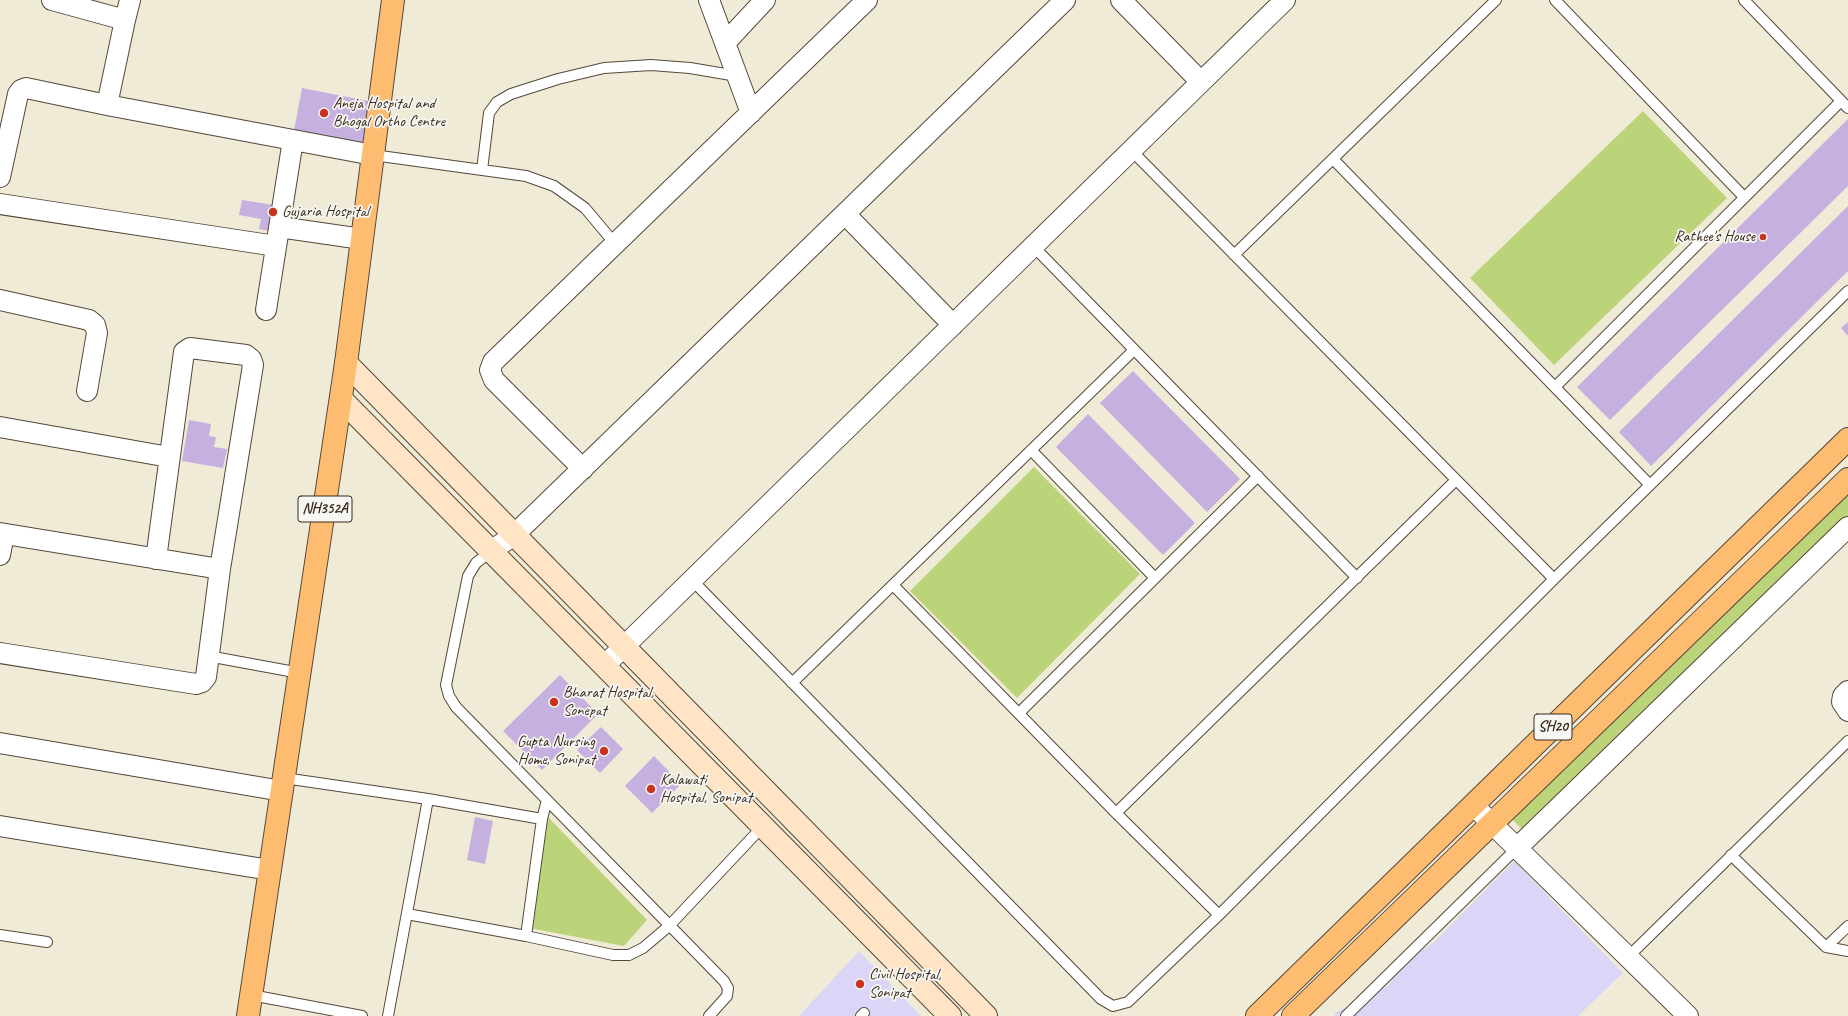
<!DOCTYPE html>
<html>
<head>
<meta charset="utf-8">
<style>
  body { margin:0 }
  canvas { display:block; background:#efebd6 }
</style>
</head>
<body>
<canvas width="1848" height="1016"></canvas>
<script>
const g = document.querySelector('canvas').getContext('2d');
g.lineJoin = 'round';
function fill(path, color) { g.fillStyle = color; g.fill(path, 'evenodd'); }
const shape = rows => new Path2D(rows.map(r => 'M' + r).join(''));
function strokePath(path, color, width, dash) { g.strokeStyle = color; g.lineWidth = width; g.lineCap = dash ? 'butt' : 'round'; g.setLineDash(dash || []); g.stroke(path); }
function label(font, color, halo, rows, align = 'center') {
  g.font = font + ' Caveat,sans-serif'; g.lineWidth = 3.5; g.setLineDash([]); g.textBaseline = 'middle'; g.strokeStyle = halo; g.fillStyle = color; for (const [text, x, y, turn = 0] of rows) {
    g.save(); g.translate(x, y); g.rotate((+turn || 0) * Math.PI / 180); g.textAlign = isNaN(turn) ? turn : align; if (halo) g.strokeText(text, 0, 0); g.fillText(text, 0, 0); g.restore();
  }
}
fill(shape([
  [1514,861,1623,973,1578,1016,1335,1016,1335,1013,1389,985,1401,963,1433,943],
  [859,951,921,1016,799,1016]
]), '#dbd6f7');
fill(shape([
  [1643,111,1727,198,1554,365,1470,278],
  [1034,467,1140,574,1017,698,910,591],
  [1848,488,1848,516,1524,831,1509,816],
  [549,818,647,920,624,946,529,928,536,824]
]), '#bcd479');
fill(shape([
  [302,88,378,103,369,150,293,136],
  [1848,119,1848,186,1610,420,1577,387],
  [242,200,280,206,275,232,259,229,261,219,239,215],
  [1848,206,1848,271,1651,466,1619,432],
  [1848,322,1848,336,1841,328],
  [1133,371,1240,479,1207,512,1100,403],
  [1088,414,1195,523,1163,555,1056,447],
  [189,420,211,424,209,436,216,437,214,447,227,449,223,468,182,461],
  [560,675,598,714,542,770,503,731],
  [601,727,623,749,600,773,577,750],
  [654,756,681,784,652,813,625,786],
  [475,817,493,821,485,864,467,860]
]), '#c6b0df');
const lane = shape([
  [1555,0,1744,197],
  [1744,0,1848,108],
  [1131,150,1554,579],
  [373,155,526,176,554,186,585,208,616,245],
  [1333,159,1650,485],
  [482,170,489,113,497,102,511,94,558,79,604,68,651,65,690,68,737,76],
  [1033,246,1357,578],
  [1234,255,1496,0],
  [1555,387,1841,101],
  [1031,450,1155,578],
  [491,551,476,563,468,576,446,685,449,696,456,707,724,981,728,988,727,996,709,1016],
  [692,580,1101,999,1113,1006,1128,1002,1219,915,1554,579,1848,291],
  [893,585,1116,813,1219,915],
  [208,656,300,673],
  [792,683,1134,350],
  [1019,713,1258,476],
  [284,778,428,799,542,819,547,800],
  [1116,813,1456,480],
  [1731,855,1826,947,1848,951],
  [407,914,526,936,613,955,629,955,643,948,669,926,763,826],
  [0,935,47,942],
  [526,936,542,819],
  [1826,947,1848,926],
  [1628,957,1848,741],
  [251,995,362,1016],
  [388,1016,428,799],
  [861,1016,864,1013],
  [1346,1016,1517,848]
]);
const street = shape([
  [52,0,125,20,130,0],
  [709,0,751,113],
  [1121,0,1201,82],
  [725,43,765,0],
  [107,105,125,20],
  [0,177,18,94,21,90,26,88,107,105,373,155],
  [0,204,276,246],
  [845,214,953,325],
  [279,227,362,239],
  [0,300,89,320,95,325,97,333,87,391],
  [266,310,293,140],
  [0,427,169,457],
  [583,469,494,380,490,370,493,362,867,0],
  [0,533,220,569],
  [491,551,514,535,1065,0],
  [0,555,4,534],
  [0,653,196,684,202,682,206,677,220,569,253,365,251,359,246,355,190,348,184,352,156,559],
  [604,666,1285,0],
  [1848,691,1843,696,1842,702,1848,711],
  [0,743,282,791],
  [1473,805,1688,1016],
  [0,826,270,870],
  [1517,848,1848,527]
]);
const secondary = shape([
  [346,363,986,1016],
  [341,399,950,1016]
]);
const primary = shape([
  [1257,1016,1848,439],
  [1293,1016,1848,479]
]);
const highway = shape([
  [248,1016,346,363,393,0]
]);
strokePath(lane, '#56473a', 12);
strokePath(street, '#56473a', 22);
strokePath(secondary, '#56473a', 24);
strokePath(primary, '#56473a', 24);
strokePath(highway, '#56473a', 24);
strokePath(lane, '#fff', 10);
strokePath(street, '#fff', 20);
strokePath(secondary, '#ffe4c6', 22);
strokePath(primary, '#febc70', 22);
strokePath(highway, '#febc70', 22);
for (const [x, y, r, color] of [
  [324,113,5,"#c8321e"],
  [273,212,5,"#c8321e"],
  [1763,237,4,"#c8321e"],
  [554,702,5,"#c8321e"],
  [604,751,5,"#c8321e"],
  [651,789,5,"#c8321e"],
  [860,984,5,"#c8321e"]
]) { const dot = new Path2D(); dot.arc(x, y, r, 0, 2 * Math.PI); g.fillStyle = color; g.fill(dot); strokePath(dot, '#f6f6f2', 1.5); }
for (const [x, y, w] of [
  [325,509,54],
  [1553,727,38]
]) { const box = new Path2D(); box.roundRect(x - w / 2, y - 13, w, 26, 3); g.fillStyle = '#f6f6f2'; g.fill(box); strokePath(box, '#3b2a1e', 1); }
label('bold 15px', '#3b2a1e', null, [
  ["NH352A",325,509],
  ["SH20",1553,727]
]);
label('16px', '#3b2a1e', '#f6f6f2', [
  ["Aneja Hospital and",333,104],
  ["Bhogal Ortho Centre",333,122],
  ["Gujaria Hospital",282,212],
  ["Rathee's House",1755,237,"right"],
  ["Bharat Hospital,",563,693],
  ["Sonepat",563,711],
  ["Gupta Nursing",595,742,"right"],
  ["Home, Sonipat",595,760,"right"],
  ["Kalawati",660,780],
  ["Hospital, Sonipat",660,798],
  ["Civil Hospital,",869,975],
  ["Sonipat",869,993]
], 'left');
</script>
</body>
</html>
